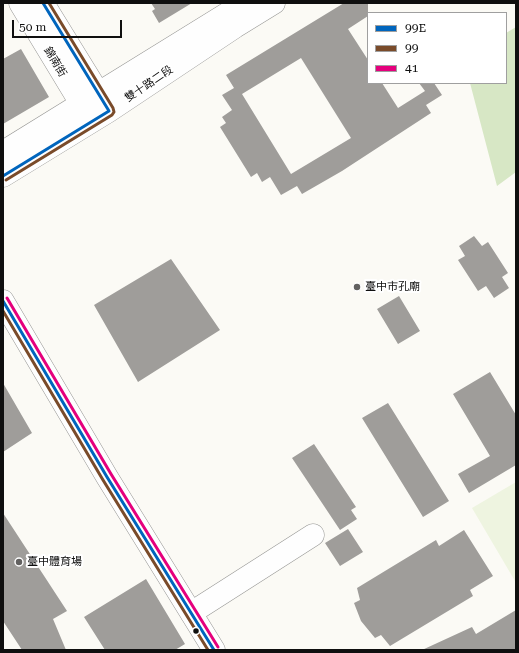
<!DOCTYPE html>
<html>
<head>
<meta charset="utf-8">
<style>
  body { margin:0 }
  #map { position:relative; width:519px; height:653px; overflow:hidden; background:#fbfaf5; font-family:"Roboto Serif",serif }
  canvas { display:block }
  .frame { position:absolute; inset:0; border:4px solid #0f0f0f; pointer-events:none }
  .legend { position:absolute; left:367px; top:12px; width:140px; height:72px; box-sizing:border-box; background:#fff; border:1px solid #9f9f9f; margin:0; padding:5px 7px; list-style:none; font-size:12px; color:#0f0f0f }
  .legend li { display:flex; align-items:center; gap:8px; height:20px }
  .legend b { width:20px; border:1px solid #9f9f9f }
  .scale { position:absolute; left:12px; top:20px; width:110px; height:18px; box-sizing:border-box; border:2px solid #0f0f0f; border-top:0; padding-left:5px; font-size:12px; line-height:14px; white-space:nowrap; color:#0f0f0f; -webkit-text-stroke:3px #fff; paint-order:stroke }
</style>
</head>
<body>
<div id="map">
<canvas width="519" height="653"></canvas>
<div class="frame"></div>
<ul class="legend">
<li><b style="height:5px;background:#0065bd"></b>99E</li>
<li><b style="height:5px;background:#7a4b2a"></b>99</li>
<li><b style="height:5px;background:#e5007d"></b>41</li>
</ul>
<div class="scale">50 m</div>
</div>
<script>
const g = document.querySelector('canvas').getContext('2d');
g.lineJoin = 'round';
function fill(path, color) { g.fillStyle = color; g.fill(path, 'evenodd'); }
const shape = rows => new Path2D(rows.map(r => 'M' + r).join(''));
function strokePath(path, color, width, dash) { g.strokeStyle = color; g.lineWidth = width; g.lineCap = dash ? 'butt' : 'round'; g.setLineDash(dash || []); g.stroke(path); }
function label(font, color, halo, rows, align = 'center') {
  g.font = font + ' "Roboto Serif","Noto Sans TC",serif'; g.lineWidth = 4; g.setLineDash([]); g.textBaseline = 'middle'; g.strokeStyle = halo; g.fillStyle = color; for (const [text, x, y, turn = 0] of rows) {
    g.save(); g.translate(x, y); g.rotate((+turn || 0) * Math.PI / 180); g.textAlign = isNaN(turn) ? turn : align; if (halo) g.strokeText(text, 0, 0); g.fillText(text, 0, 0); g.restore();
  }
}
fill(shape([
  [516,27,516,172,497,186,470,83,506,83,506,33]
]), '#d7e7c5');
fill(shape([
  [516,482,516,580,515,581,472,508]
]), '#eef4e0');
fill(shape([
  [151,3,192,3,159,23,152,11,155,9],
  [344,3,368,3,368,16,348,29,368,60,368,83,382,83,398,108,425,91,419,83,434,83,442,95,426,105,431,113,342,171,302,194,297,186,281,195,270,177,262,182,257,173,251,177,220,127,226,123,222,117,232,110,222,95,234,88,226,75],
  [301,58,351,138,291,174,242,94],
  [21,49,49,97,3,124,3,59],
  [474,236,482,246,488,242,508,273,502,277,509,288,494,298,486,286,478,291,458,260,465,256,459,246],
  [171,259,220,330,138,382,94,305],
  [399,296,420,331,398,344,377,309],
  [490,372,516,415,516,465,469,493,458,474,490,456,453,394],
  [3,383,32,433,3,452],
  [388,403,449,501,423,517,362,418],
  [314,444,356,507,351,510,357,519,340,530,292,458],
  [3,513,67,611,53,619,66,650,22,650,3,621],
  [348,529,363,552,340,566,325,543],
  [464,530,493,576,470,590,473,596,390,646,381,635,375,638,361,621,354,603,360,600,357,588,436,540,439,546],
  [146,579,185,644,175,650,105,650,84,617],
  [516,610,516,650,422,650,472,627,476,634]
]), '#9f9d9a');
const minor = shape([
  [20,3,89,117],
  [43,3,106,105],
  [3,152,244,3],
  [3,176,109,111,235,27,274,3],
  [3,301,107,477,214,650],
  [191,613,313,535]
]);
strokePath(minor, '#959593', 23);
strokePath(minor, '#fefefe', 22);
strokePath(shape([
  [3,176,109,111,43,3],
  [3,301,107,477,214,650]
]), '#0065bd', 3);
strokePath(shape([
  [6,180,112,115,114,112,113,108,49,3],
  [3,311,103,480,208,650]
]), '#7a4b2a', 3);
strokePath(shape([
  [7,298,111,474,218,647]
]), '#e5007d', 3);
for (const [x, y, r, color] of [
  [357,287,4,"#626160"],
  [19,562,4,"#626160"],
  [196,631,3.5,"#0f0f0f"]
]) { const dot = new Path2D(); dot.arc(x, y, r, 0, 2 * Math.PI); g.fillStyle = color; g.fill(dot); strokePath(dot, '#fff', 1.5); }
label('11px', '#0f0f0f', '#fff', [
  ["錦南街",55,62,59],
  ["雙十路二段",149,84,-34]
]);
label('11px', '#0f0f0f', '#fff', [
  ["臺中市孔廟",365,287],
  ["臺中體育場",27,562]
], 'left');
</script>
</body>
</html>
